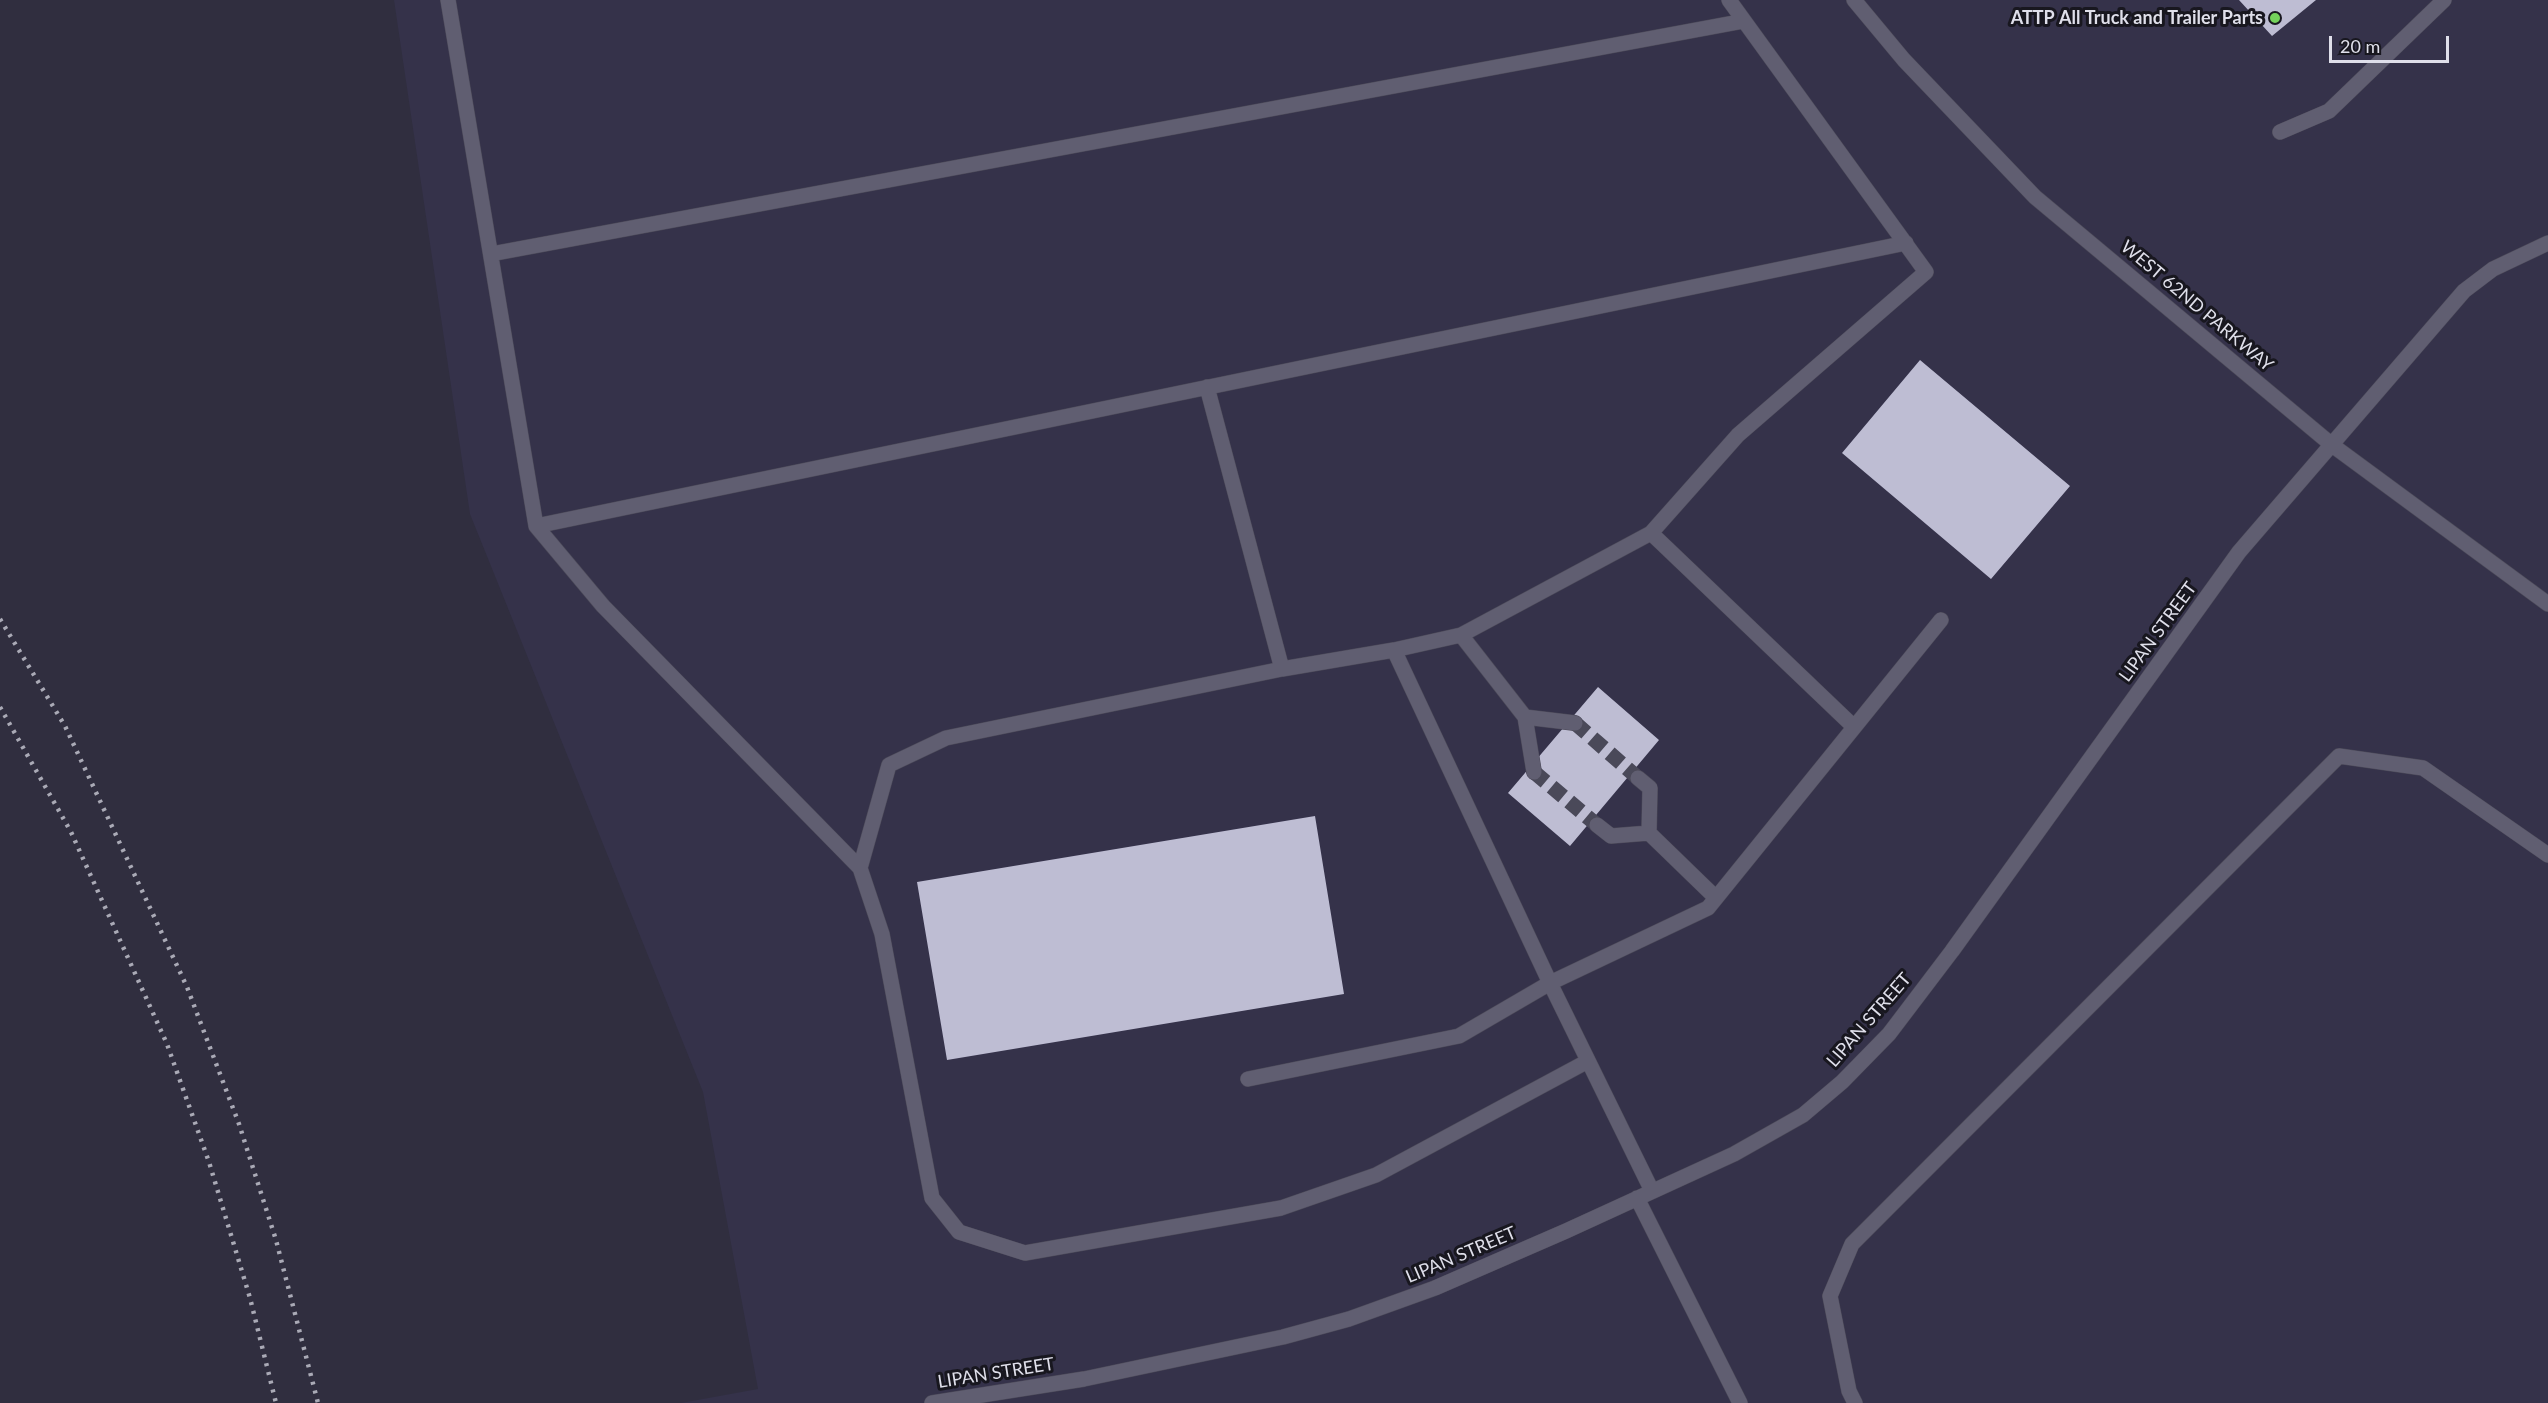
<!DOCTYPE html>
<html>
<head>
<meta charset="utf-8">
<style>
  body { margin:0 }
  #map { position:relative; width:2548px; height:1403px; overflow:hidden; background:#302e3f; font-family:Lato,sans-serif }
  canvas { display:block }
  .scale { position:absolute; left:2329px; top:36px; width:120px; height:27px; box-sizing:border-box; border:3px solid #dfdfea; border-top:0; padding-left:8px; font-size:18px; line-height:21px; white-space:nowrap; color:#dfdfea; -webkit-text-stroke:4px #18171f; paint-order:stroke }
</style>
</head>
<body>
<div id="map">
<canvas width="2548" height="1403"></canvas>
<div class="scale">20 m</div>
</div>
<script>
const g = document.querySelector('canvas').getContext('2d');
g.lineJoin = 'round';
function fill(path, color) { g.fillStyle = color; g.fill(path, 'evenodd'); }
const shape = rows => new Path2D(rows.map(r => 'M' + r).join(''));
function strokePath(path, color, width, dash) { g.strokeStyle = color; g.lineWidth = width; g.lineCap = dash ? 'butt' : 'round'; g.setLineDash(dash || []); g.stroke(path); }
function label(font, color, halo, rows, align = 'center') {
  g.font = font + ' Lato,sans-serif'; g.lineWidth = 6; g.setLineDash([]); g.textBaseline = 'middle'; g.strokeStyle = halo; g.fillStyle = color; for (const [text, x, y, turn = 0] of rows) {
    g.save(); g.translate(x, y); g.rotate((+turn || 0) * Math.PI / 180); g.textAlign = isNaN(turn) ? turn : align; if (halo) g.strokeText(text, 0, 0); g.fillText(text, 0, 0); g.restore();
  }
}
fill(shape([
  [394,0,2548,0,2548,1403,681,1403,758,1389,703,1092,470,514]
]), '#35324a');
fill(shape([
  [2239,0,2316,0,2272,36],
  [1920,360,2070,486,1991,579,1842,453],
  [1598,687,1659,740,1570,846,1508,793],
  [1315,816,1344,994,947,1060,917,882]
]), '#bebdd3');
strokePath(shape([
  [1575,723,1638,778],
  [1534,772,1597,825]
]), '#4a4959', 15, [15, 8]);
const minor = shape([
  [448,0,536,526,1906,243],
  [1729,0,1926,272,1738,435,1651,533,1854,727],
  [1854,0,1904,60,2035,197,2332,445,2548,604],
  [2280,132,2329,111,2444,0],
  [491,254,1744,21],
  [1207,387,1282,669],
  [536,526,603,606,860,868],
  [1461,635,1525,717],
  [1394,650,1461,635,1651,533],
  [1534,772,1525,717,1575,723],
  [1597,825,1611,836,1649,833,1650,788,1638,778],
  [1649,833,1716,898],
  [1248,1079,1459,1036,1550,983,1394,650,1282,669,946,738,889,765,860,868,882,934,932,1198,959,1232,1025,1253,1281,1208,1376,1175,1588,1061],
  [1652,1191,1550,983,1708,908,1941,620],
  [1637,1198,1740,1403],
  [932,1403,1084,1379,1283,1337,1349,1319,1435,1288,1566,1231,1734,1154,1803,1115,1842,1082,1889,1034,1952,951,2239,552,2464,291,2493,269,2548,243],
  [1855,1403,1849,1391,1830,1296,1852,1244,2339,756,2423,768,2548,855]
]);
strokePath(minor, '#4c4a59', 16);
strokePath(minor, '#605e71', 15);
strokePath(shape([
  [0,619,65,726,187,987,239,1124,276,1240,318,1403],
  [0,707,71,832,167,1044,209,1162,250,1298,276,1403]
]), '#aaaab6', 4.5, [3, 6]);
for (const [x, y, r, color] of [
  [2275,18,6,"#74d25b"]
]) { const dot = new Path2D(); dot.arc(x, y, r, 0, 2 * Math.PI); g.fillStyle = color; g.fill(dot); strokePath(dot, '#18171f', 2); }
label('bold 18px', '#dfdfea', '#18171f', [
  ["ATTP All Truck and Trailer Parts",2263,18]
], 'right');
label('18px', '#dfdfea', '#18171f', [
  ["WEST 62ND PARKWAY",2197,306,40],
  ["LIPAN STREET",2158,632,-54],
  ["LIPAN STREET",1869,1020,-49],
  ["LIPAN STREET",1461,1255,-23],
  ["LIPAN STREET",996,1373,-9]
]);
</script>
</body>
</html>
